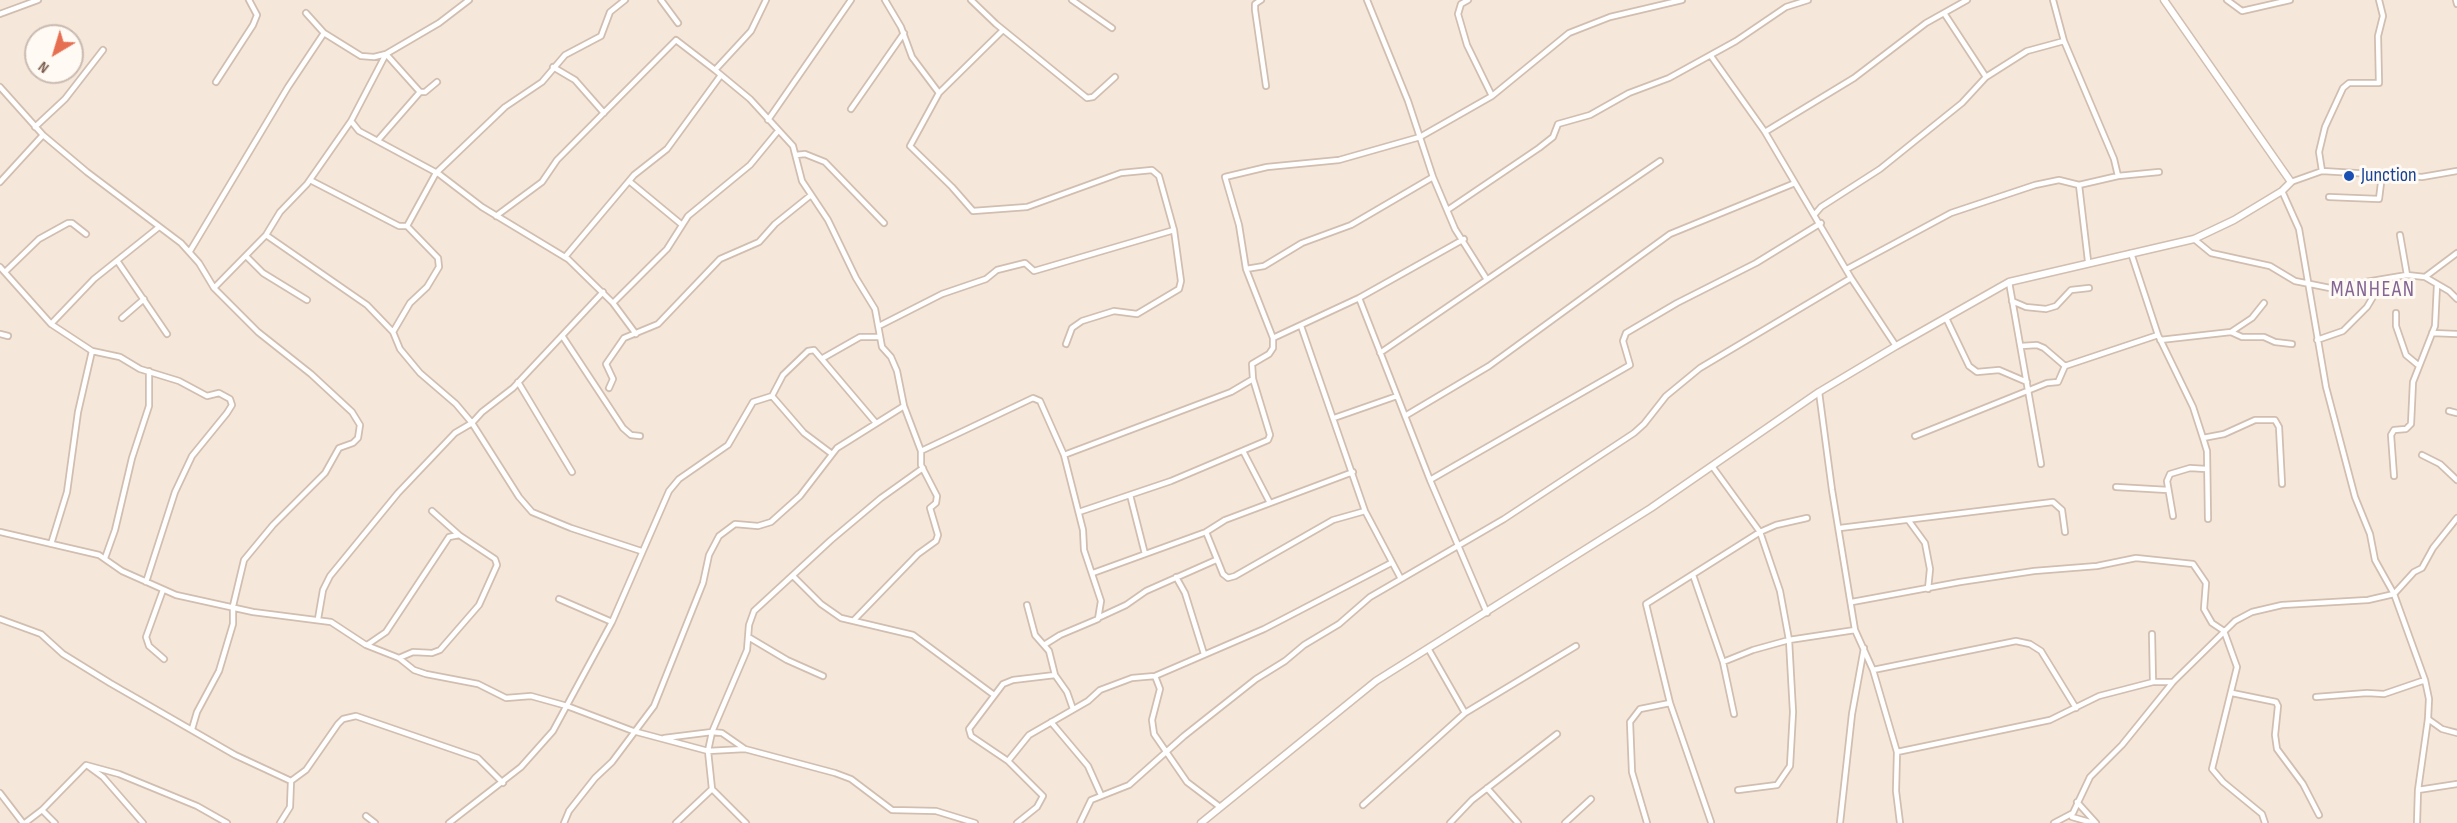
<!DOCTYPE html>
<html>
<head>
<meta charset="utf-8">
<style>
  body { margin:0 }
  #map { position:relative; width:2457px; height:823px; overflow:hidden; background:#fdf6ec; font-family:"Sofia Sans Condensed",sans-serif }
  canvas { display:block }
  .north { position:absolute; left:24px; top:24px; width:60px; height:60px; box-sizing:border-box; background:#fffaf3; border:2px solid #cabbb1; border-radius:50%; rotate:218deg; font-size:16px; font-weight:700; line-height:24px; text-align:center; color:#7a5c4d }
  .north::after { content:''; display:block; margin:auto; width:21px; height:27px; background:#e76f51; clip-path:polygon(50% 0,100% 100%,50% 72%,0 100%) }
</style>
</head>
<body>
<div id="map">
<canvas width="2457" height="823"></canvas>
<div class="north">N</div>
</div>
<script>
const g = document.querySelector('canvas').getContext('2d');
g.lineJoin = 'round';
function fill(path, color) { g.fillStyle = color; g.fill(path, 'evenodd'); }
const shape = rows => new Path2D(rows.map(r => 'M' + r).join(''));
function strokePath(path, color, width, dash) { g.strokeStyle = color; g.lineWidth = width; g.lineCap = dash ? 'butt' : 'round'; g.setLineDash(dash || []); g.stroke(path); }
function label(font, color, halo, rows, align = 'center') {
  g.font = font + ' "Sofia Sans Condensed",sans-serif'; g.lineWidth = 6; g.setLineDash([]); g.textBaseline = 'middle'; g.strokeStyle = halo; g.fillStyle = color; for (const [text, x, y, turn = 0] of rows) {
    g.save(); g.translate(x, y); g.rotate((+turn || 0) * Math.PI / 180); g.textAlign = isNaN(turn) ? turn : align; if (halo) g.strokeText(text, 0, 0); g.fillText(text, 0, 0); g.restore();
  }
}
fill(shape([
  [0,0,2457,0,2457,823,0,823],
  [36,36,72,36,72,72,36,72]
]), '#f5e8da');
const minor = shape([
  [661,0,678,23],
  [885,0,901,27,912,57,939,93,910,146,952,187,973,211,1027,207,1121,173,1152,170,1159,176,1174,230,1181,281,1179,289,1137,314,1114,311,1082,321,1072,328,1066,344],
  [971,0,996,24,1087,98,1093,97,1115,77],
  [1072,0,1112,28],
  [1261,0,1255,4,1255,10,1266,86],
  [1367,0,1408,101,1433,177,1455,229,1486,278],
  [1468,0,1461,4,1458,14,1467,45,1492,96],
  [2053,0,2064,41,2114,159,2118,176,2079,185,2088,261],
  [2227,0,2242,11,2290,0],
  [2456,0,2457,4],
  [306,13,324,33],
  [1944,13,1986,77],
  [0,14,38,0],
  [1711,56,1765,132,1851,278,1896,346],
  [553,67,575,80,604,113],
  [715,70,750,99,793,146,802,181,828,220,856,278,875,309,882,347,891,357,897,371,904,406,921,451,921,465,937,496,936,503,930,508,938,535,936,541,918,554,854,620],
  [216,82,253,25,257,15,249,0],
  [0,87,43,135,0,182],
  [939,93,1003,30],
  [851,109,904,33],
  [768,120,851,0],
  [351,121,359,131,439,174,482,207,568,259,613,303,636,334],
  [35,127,65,99,103,50],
  [1765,132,1854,78,1926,23,1967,0],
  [43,135,87,172,181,243,199,263,214,288,258,332,311,374,352,412,360,425,358,438,353,443,339,448,325,473,273,525,244,560,233,606,233,624,219,671,197,712,192,729],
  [379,139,420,92],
  [796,155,805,154,825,162,884,223],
  [2322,171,2319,152,2325,127,2343,88,2349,83,2379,83,2378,36,2383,16,2379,0],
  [2118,176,2159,172],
  [310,180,399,226,407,226,436,173,505,107,542,82,565,55,601,36,610,12,625,0],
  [629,181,681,224],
  [2291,182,2322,171,2422,177,2457,171],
  [2282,191,2299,229,2326,387,2355,497,2370,534,2375,560,2394,594,2425,680,2429,699,2428,719,2418,790,2417,823],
  [2329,197,2379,199,2382,175],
  [1449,209,1539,148,1553,137,1558,124,1590,115,1629,93,1669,78,1736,41,1786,7,1808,0],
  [1815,214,1821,207,1880,169,1962,103,1986,77,2027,51,2064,41],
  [496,216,542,182,557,160,676,40,715,70,751,31,766,0],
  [266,235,367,305,393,332,400,349,420,373,456,404,472,423,519,497,532,512,571,528,641,551],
  [2400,235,2407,275],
  [2194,239,2211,253,2270,266,2295,281,2330,288,2407,275,2425,277,2449,291,2457,299],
  [190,251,288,87,324,33,361,56,374,57,386,54,420,92,425,92,437,82],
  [2131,253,2158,335,2193,407,2203,438,2207,451,2208,519],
  [246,256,263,273,307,300],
  [565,257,634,175,667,149,721,75],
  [118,262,167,334],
  [0,267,51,324,92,351,120,357,140,369,179,381,207,396,219,393,230,399,232,405,227,413,192,456,175,492,146,582],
  [1246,269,1264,266,1302,243,1351,225,1433,177],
  [1847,269,1951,213,2035,185,2059,180,2079,185],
  [6,271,39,239,68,223,72,223,86,234],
  [2425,277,2457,253],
  [2009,282,2041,464],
  [214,288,266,235,280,212,307,184,351,121,386,54,439,23,469,0],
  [1359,298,1430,480,1487,613],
  [2012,301,2026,307,2046,309,2056,306,2071,290,2089,288],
  [613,303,667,249,688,216,750,165,778,131],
  [2396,313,2396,326,2406,355,2418,365],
  [122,318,144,299],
  [1946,318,1969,366,1977,372,1999,370,2027,382],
  [51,324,94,279,159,227],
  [879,326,942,294,986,279,997,270,1025,263,1034,271,1174,230],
  [1301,326,1365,511,1401,579,1504,519,1634,433,1644,424,1666,396,1700,368,1851,278],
  [393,332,410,303,427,287,439,267,438,258,407,226],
  [2231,332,2242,337,2264,337,2275,342,2292,344],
  [2432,333,2457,334],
  [0,334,8,336],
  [563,337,623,428,631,435,640,436],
  [1273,338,1246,269,1239,225,1225,177,1267,167,1339,160,1420,137,1492,96,1569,33,1610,17,1682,0],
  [2160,340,2231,332,2252,318,2264,303],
  [2317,340,2343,331,2367,307,2383,280],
  [2021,346,2037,345,2044,348,2065,366],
  [1380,353,1660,161],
  [823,358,860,337,879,337],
  [518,382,572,472],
  [609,388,613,379,606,364,624,338,658,324,720,259,759,242,775,224,811,195],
  [1819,392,1832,490,1855,630,1873,670,1897,752,1896,791,1900,823],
  [772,396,783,375,808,351,814,350,876,423],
  [2449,411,2457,413],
  [1405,416,1489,366,1670,234,1795,183],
  [1334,418,1397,396],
  [1915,436,2047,383,2058,382,2065,366,2158,335],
  [2203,438,2224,434,2255,420,2275,420,2279,427,2282,484],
  [921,451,1033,398,1040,401,1064,455,1083,530,1084,550,1101,601,1098,619,1060,635,1044,645],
  [1243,451,1270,503],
  [1064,455,1231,392,1253,379,1252,364,1269,354,1273,348,1273,338,1359,298,1464,239],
  [2422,455,2440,464,2457,480],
  [1712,466,1760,532,1780,591,1789,640,1793,712,1790,766,1777,785,1738,790],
  [923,468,881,498,831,540,754,611,749,625,747,650,712,732,708,751,745,749,835,773,851,779,892,810,936,811,975,823],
  [2394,476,2391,435,2394,430,2406,429,2411,424,2413,382,2435,326,2437,285],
  [1430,480,1630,365,1623,341,1626,333,1677,303,1756,263,1821,223],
  [2116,487,2168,490],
  [1130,495,1145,554],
  [432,511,459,535],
  [1079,512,1171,481,1268,440,1270,435,1253,379],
  [2173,516,2167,481,2170,474,2190,468,2206,469],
  [1909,521,1925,543,1930,569,1928,589],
  [1840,528,2053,502,2062,510,2065,532],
  [0,532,99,555,122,571,176,595,253,612,331,622,366,645,399,658,414,670,426,674,478,684,506,698,531,696,567,706,633,731,708,751,712,789,676,823],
  [1206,532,1223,574,1228,578,1235,576,1333,520,1365,511],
  [51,544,67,492,78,412,92,351],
  [105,558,115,530,132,458,149,406,149,371],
  [1093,573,1206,532,1225,520,1353,472],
  [1693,575,1723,662,1734,714],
  [793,576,821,604,841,618,913,635,994,695],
  [1176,577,1185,593,1204,654],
  [163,590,146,637,149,646,164,659],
  [559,599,612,622],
  [1852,602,1960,582,2034,571,2097,566,2136,558,2193,564,2206,583,2204,609,2212,623,2224,631,2237,667,2212,769,2223,782,2262,814,2265,823],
  [1027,605,1035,635,1049,651,1055,675,1067,692,1073,709],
  [1100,617,1126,605,1146,591,1216,560],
  [0,619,41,634,63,654,110,683,235,755,291,781,306,770,338,724,343,719,356,716,478,758,503,783],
  [318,619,323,590,330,576,398,493,455,433,472,423,482,412,513,388,603,292],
  [2152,634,2153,682],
  [750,638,787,660,823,676],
  [367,645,386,632,449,537,459,535,495,559,497,565,479,605,440,650,432,653,413,652,399,658],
  [1429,650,1465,713],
  [1723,662,1753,650,1789,640,1855,630],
  [1873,670,2016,641,2030,644,2041,651,2076,708],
  [1155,676,1264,629,1391,563],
  [2232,693,2276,702,2278,706,2275,735,2277,749,2303,784,2319,815],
  [2316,697,2367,693,2384,694,2425,680],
  [2428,719,2442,729,2457,733],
  [1051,722,1088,766,1101,795],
  [664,738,712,732,722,733,745,749],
  [1897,752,2050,720,2099,696,2153,682,2173,682],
  [1008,761,1029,735,1088,701,1100,690,1132,678,1155,676,1160,689,1152,720,1154,734,1187,782,1220,807],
  [88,766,103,777,143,823],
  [1487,788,1518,823],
  [712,789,746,823],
  [2418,790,2457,784],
  [0,793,23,823],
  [2077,802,2096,823],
  [1363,805,1465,713,1576,646],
  [42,810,55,823],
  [366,816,375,823],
  [2072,817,2093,823],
  [1711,822,1670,703,1646,604,1760,532,1776,525,1807,518],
  [25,823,42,810,86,765,119,774,197,806,227,823],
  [280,823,290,807,291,781],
  [449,823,521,767,553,731,612,622,669,491,679,479,728,445,753,402,772,396,804,433,832,454],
  [564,823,569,811,595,778,612,762,654,706,703,583,709,555,719,536,735,524,758,526,771,522,800,496,837,448,904,406],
  [1017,823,1037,807,1043,796,1008,761,971,736,969,729,1003,684,1013,680,1055,675],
  [1080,823,1091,800,1129,785,1184,736,1256,679,1285,661,1304,645,1339,624,1370,597,1401,579],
  [1450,823,1472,800,1557,734],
  [1565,823,1591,799],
  [1647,823,1632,772,1630,722,1640,709,1670,703],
  [1840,823,1852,714,1864,648],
  [2054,823,2073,813,2090,777,2122,745,2173,682,2235,621,2252,612,2282,605,2368,600,2394,594,2414,572,2422,568,2433,548,2457,518]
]);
const tertiary = shape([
  [1201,823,1376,681,1651,508,1819,392,1896,346,2009,282,2194,239,2234,220,2282,191,2291,182,2164,0]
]);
strokePath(minor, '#d1beb0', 8);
strokePath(tertiary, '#d1beb0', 9);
strokePath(minor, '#fff', 4.5);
strokePath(tertiary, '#fff', 6);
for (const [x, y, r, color] of [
  [2349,176,6,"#1a4fb4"]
]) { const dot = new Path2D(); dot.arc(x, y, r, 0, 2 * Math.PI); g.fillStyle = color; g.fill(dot); strokePath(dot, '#fffaf3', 2); }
label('20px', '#164399', '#fffaf3', [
  ["Junction",2361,176]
], 'left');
g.letterSpacing = '1.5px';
label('22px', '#846695', '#fffaf3', [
  ["MANHEAN",2373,290]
]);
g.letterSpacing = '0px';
</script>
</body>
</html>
